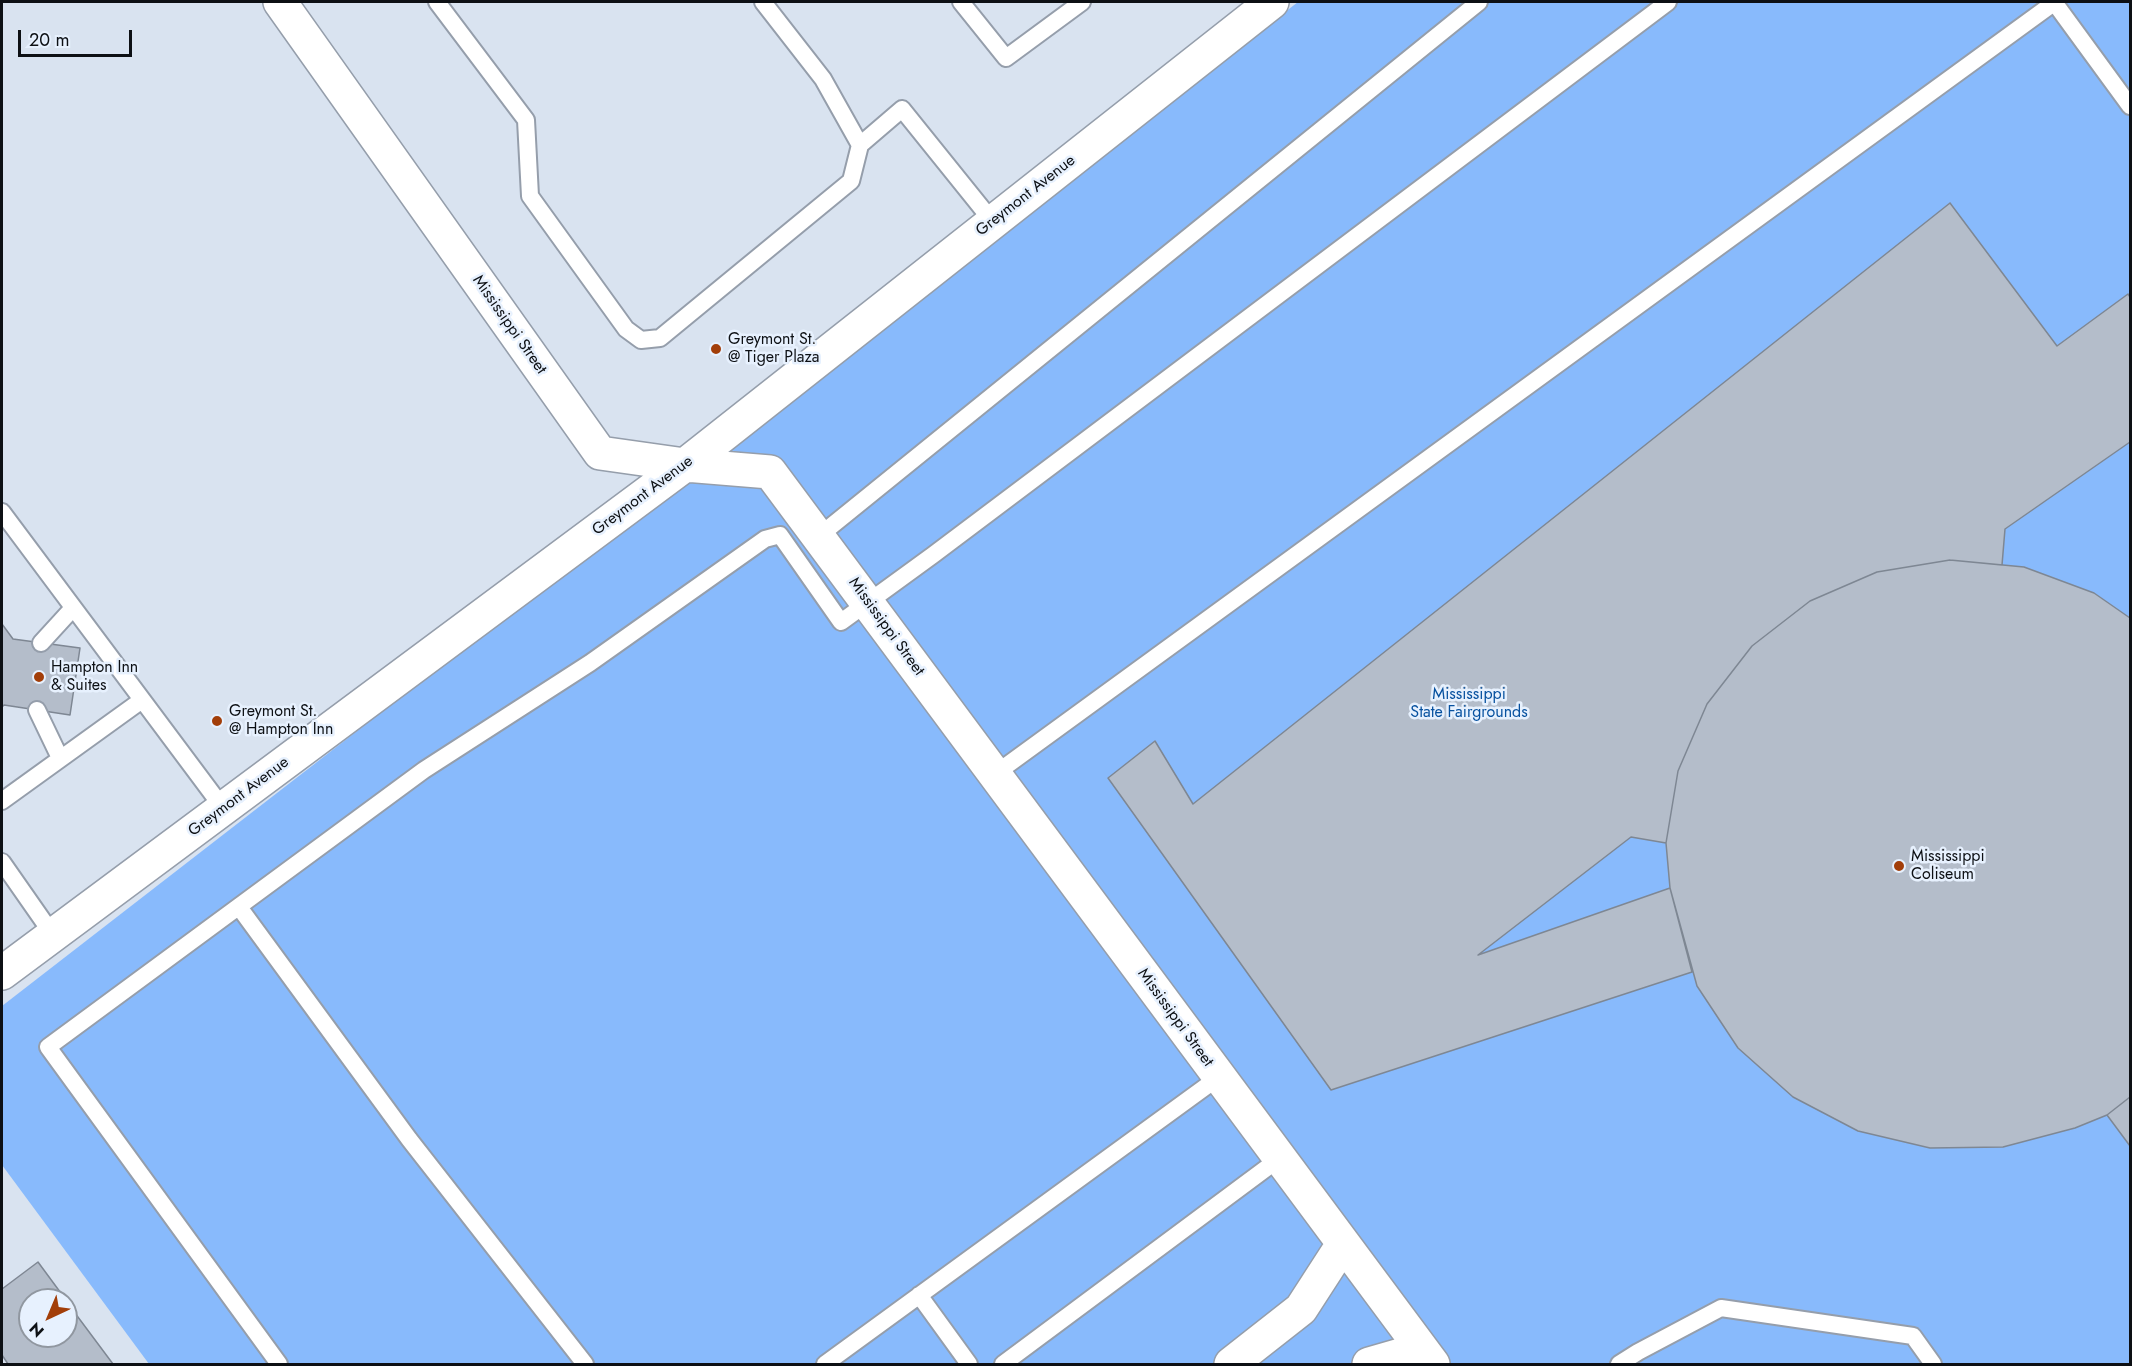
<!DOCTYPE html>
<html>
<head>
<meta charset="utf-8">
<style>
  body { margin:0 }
  #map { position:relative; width:2132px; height:1366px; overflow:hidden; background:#d9e3f0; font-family:Jost,sans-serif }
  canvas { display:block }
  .frame { position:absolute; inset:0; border:3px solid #0d1014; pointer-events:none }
  .north { position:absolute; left:18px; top:1288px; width:60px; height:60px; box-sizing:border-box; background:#e7f1fe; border:2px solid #9097a0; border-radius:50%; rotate:224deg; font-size:16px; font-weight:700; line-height:24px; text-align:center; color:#0d1014 }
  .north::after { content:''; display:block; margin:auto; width:21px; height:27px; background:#a23e09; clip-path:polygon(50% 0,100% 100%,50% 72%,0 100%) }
  .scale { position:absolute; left:18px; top:30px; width:114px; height:27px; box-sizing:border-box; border:3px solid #0d1014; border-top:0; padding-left:8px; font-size:18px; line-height:21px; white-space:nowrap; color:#0d1014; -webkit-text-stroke:4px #e7f1fe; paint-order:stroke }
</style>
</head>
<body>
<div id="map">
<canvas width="2132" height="1366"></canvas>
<div class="frame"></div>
<div class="north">N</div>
<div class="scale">20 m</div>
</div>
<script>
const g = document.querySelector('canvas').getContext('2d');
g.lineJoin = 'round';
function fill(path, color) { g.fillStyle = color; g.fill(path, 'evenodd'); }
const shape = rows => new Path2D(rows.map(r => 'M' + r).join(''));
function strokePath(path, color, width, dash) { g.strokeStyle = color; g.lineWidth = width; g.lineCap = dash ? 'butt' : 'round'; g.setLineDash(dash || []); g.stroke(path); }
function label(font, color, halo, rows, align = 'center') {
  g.font = font + ' Jost,sans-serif'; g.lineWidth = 5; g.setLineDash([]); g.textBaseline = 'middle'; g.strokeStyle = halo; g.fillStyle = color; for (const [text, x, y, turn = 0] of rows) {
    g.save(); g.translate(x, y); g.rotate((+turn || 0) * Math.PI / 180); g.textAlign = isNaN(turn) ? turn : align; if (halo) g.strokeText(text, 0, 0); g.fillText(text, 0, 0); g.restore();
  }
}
fill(shape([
  [1298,2,2130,2,2130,1364,149,1364,2,1165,2,1006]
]), '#88bafc');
const building = shape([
  [1950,203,2057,346,2128,294,2130,297,2130,442,2005,529,2002,565,1950,560,1877,572,1810,601,1752,646,1707,704,1678,771,1666,843,1631,837,1478,955,1670,888,1692,972,1331,1090,1108,778,1155,741,1193,804,1950,203],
  [1950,560,2024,567,2094,593,2130,618,2130,1097,2107,1115,2075,1128,2003,1147,1930,1148,1858,1131,1793,1097,1738,1048,1697,986,1670,888,1666,843,1678,771,1707,704,1752,646,1810,601,1877,572,1950,560],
  [2,624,13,639,80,648,70,715,4,705,2,707,2,624],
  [2130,1097,2130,1146,2107,1115,2130,1097],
  [38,1262,66,1300,30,1300,30,1336,66,1336,66,1301,113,1364,8,1364,2,1355,2,1289,38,1262]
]);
fill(building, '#b4bdca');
strokePath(building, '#7e8793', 1.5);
const service = shape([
  [437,2,526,120,530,196,626,329,641,340,660,338,851,181,860,145,902,109,993,222],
  [763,2,823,79,860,145],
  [961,2,1006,58,1082,2],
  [2054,2,2130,106],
  [2,512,223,808],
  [819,536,1479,2],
  [41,643,73,608],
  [37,710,60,758],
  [995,774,2055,2],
  [2,801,142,700],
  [2,862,53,935],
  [239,907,409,1139,585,1364],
  [919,1295,969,1364],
  [279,1364,48,1047,424,770,590,663,765,539,780,535,841,622,933,555,1668,2],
  [825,1364,1219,1077],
  [1003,1364,1280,1158],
  [1619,1364,1638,1352,1721,1308,1913,1336,1933,1364]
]);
const minor = shape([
  [280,2,600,453,685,465,770,472,1433,1364],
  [2,973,685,465,1272,2],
  [1231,1364,1301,1309,1343,1244],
  [1369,1364,1421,1349]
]);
strokePath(service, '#959eab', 20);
strokePath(minor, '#959eab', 36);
strokePath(service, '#fff', 16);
strokePath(minor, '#fff', 33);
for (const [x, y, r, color] of [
  [716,349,6,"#a23e09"],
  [39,677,6,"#a23e09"],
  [217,721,6,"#a23e09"],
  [1899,866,6,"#a23e09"]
]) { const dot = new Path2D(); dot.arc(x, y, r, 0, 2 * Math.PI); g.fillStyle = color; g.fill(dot); strokePath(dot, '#e7f1fe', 2); }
label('16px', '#0d1014', '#e7f1fe', [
  ["Greymont Avenue",1026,196,-38],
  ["Mississippi Street",509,325,55],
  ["Greymont Avenue",643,496,-37],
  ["Mississippi Street",886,627,54],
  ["Greymont Avenue",239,797,-37],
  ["Mississippi Street",1175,1018,54]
]);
label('16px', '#0d1014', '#e7f1fe', [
  ["Greymont St.",728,340],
  ["@ Tiger Plaza",728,358],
  ["Hampton Inn",51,668],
  ["& Suites",51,686],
  ["Greymont St.",229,712],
  ["@ Hampton Inn",229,730],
  ["Mississippi",1911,857],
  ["Coliseum",1911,875]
], 'left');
label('16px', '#07519f', '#e7f1fe', [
  ["Mississippi",1469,695],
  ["State Fairgrounds",1469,713]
]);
</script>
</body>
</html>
